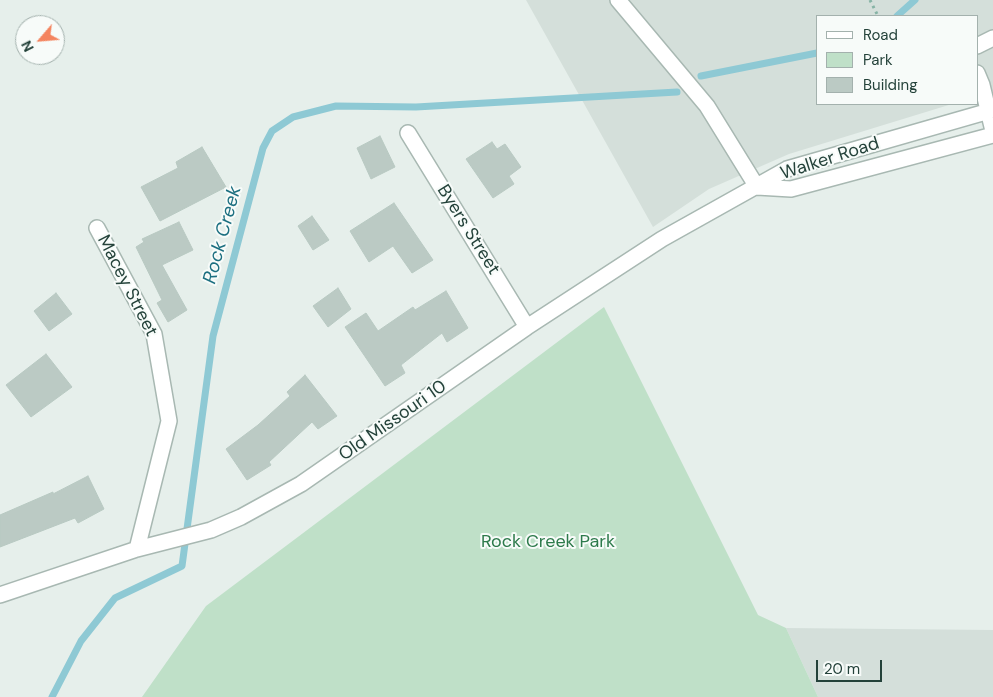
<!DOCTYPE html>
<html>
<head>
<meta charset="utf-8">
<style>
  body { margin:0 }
  #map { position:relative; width:993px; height:697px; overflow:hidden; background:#e6efeb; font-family:"DM Sans",sans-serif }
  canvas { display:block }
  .legend { position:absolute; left:816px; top:15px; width:162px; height:90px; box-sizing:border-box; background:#f7fbf9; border:1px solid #a3b1ad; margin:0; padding:6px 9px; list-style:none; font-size:15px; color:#24423a }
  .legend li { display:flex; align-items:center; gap:10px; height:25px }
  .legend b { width:25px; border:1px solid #a3b1ad }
  .north { position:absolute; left:15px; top:15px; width:50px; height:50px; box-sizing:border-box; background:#f7fbf9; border:1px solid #a3b1ad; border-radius:50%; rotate:243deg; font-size:14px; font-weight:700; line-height:20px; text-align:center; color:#24423a }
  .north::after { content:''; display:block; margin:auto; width:18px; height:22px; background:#f4845f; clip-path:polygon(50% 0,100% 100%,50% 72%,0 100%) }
  .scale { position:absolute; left:816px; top:660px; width:66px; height:22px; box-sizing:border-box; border:2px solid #24423a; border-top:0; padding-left:6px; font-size:15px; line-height:18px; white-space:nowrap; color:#24423a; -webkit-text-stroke:4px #f7fbf9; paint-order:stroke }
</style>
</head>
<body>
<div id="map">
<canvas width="993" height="697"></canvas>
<ul class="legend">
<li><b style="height:6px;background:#fff"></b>Road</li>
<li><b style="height:14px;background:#bfe0c8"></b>Park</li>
<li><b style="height:14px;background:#bbcac4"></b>Building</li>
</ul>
<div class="north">N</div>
<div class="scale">20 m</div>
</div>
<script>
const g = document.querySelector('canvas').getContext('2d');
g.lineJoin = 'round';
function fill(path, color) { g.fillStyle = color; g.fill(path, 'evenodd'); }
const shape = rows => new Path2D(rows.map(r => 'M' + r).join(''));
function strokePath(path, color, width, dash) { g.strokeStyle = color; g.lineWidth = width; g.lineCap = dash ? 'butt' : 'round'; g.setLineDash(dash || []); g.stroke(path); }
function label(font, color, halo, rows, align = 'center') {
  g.font = font + ' "DM Sans",sans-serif'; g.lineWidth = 4; g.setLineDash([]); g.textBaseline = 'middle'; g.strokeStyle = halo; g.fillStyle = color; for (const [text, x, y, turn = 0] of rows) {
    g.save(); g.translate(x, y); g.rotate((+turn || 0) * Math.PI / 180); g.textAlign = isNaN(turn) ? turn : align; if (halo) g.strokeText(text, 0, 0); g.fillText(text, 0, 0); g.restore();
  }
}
fill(shape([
  [526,0,993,0,993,91,977,96,977,16,817,16,817,104,952,104,789,154,709,189,653,227],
  [786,628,993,630,993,697,818,697]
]), '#d4dfda');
fill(shape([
  [604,307,758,615,786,628,818,697,142,697,206,606]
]), '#bfe0c8');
strokePath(shape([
  [897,16,915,0],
  [701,76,817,53],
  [52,697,81,641,115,598,182,566,213,336,263,148,272,131,293,117,336,106,416,107,677,92]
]), '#8ec9d4', 7);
const building = shape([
  [380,136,395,167,371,179,357,148,380,136],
  [492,142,497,149,505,144,521,167,509,176,514,184,493,198,466,159,492,142],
  [202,147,226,187,160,221,141,187,178,168,176,162,202,147],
  [394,203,433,260,412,273,393,246,369,262,350,231,394,203],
  [312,216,329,240,313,250,298,226,312,216],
  [179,222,193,250,162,265,187,310,168,322,157,303,162,300,136,247,144,242,142,239,179,222],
  [338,288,351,309,328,327,313,306,338,288],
  [446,291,468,328,447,342,442,333,401,365,405,373,385,386,345,327,366,313,378,331,413,307,415,310,446,291],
  [56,293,72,314,49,331,34,311,56,293],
  [46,354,72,387,31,417,6,385,46,354],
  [305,375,337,416,318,429,312,422,269,462,271,465,247,480,226,449,258,425,290,396,287,392,305,375],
  [88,476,104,509,78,523,75,518,0,547,0,515,53,492,53,494,88,476]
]);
fill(building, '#bbcac4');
strokePath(building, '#b8c9c2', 1);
const minor = shape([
  [618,0,707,106,757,187],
  [977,46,993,38],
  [977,73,982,85,993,131],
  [408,133,527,327],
  [757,187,791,189,993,135],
  [97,228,154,334,169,421,137,549],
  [0,595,137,549,211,530,241,517,301,484,527,327,662,239,787,169,993,110]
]);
strokePath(minor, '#a8b8b2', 18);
strokePath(shape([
  [870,0,878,16]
]), '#86b3a5', 3, [2.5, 4]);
strokePath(minor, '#fff', 15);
label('18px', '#24423a', '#f7fbf9', [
  ["Walker Road",830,159,-18],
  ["Byers Street",468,230,58],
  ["Macey Street",127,286,63],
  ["Old Missouri 10",393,421,-35]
]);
label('18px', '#2d7a4b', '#f7fbf9', [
  ["Rock Creek Park",548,542]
]);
label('italic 19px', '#1c6f80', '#f7fbf9', [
  ["Rock Creek",223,235,-75]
]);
</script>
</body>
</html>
